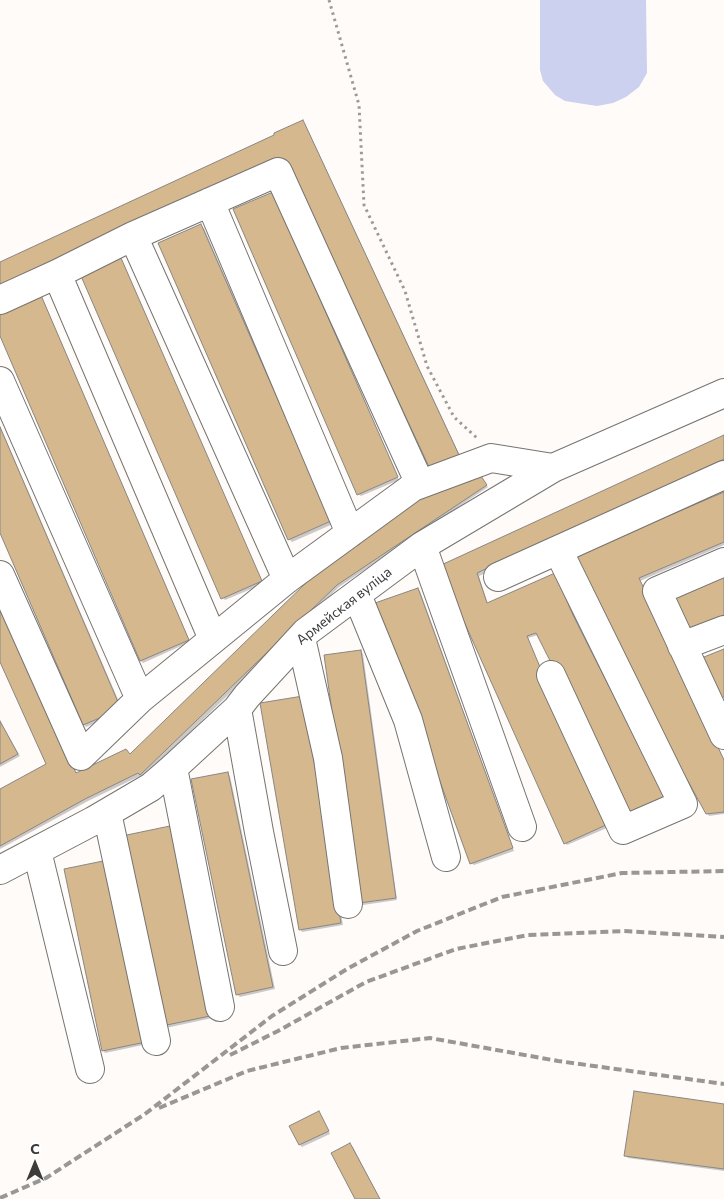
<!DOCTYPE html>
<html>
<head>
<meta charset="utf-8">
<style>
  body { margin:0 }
  #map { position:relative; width:724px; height:1199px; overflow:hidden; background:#fefbf8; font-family:Commissioner,sans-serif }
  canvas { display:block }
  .north { position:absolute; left:10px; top:1139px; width:50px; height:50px; -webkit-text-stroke:4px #fff; paint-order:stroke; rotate:0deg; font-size:14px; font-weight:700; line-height:20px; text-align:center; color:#3d3c3b }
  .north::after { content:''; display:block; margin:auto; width:18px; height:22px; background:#3d3c3b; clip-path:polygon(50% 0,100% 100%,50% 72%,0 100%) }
</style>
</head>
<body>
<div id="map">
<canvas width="724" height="1199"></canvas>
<div class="north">С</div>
</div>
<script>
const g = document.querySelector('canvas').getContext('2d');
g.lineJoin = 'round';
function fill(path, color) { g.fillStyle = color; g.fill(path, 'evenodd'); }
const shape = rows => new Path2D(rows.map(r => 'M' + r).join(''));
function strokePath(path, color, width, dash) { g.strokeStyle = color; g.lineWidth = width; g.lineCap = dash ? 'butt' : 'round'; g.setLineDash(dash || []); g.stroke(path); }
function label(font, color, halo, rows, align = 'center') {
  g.font = font + ' Commissioner,sans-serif'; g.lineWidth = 4; g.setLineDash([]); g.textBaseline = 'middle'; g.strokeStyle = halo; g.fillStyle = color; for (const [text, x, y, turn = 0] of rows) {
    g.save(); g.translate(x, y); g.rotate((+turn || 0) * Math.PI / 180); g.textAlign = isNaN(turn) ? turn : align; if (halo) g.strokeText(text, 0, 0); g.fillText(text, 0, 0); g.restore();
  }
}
fill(shape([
  [540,0,646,0,647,73,639,87,626,97,613,103,597,106,565,101,555,95,543,81,540,70]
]), '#cbd1ee');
fill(shape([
  [305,124,461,458,434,470,288,162,0,264],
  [275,195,399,480,361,496,358,494],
  [201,226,204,228,333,524,292,542,289,539],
  [123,262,263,584,225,600,223,598],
  [39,295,42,297,190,642,143,663,141,661,0,333],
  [0,426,123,711,86,727,84,725,0,530],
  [724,436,724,463,479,576,488,604,557,577,575,618,670,808,538,635,528,638,607,828,567,845,565,843,440,567],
  [479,474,488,487,339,587,144,777,142,775,88,801,0,849,0,791,48,764,0,659,0,604,77,774,130,755,312,579],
  [724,493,724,545,640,581,724,760,724,814,709,816,707,813,590,601],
  [418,589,420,591,514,851,474,865,471,863],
  [361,651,363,654,397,900,363,905,360,902],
  [305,700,343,925,302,932,300,929],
  [0,721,20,756,0,767],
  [228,773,230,776,275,989,240,997,237,994],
  [170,827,172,830,212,1018,166,1028],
  [108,861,148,1044,105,1053,103,1050],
  [724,1105,724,1171,628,1158,626,1155],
  [319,1113,321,1115,330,1134,302,1147,300,1145,291,1126],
  [350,1145,353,1147,380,1199,357,1199]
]), '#0003');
const building = shape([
  [303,120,459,455,430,469,286,160,0,293,0,262,274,135,274,133,303,120],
  [273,192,398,477,357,495,233,209,273,192],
  [201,224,331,521,288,540,158,243,201,224],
  [121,258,262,581,221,599,81,276,121,258],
  [40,293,189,640,140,661,0,336,0,310,40,293],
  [0,427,121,709,83,725,0,533,0,427],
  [724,435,724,459,477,573,487,603,555,573,573,615,669,806,630,819,536,633,527,636,606,825,564,844,439,566,724,435],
  [477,470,487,485,337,585,140,775,138,773,85,799,0,846,0,789,46,764,0,662,0,605,76,773,126,749,130,754,310,579,444,480,449,488,477,470],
  [724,492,724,542,639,578,724,760,724,812,706,814,589,601,570,558,724,492],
  [724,576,724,615,687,631,673,598,724,576],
  [418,588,513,848,470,864,375,603,418,588],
  [724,649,724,697,715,701,699,659,724,649],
  [361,650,396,898,359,903,324,655,361,650],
  [303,696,341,923,299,930,260,703,303,696],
  [0,721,18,754,0,764,0,721],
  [228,772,273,987,236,995,191,779,228,772],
  [170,826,210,1016,162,1026,122,836,170,826],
  [108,860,146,1042,102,1051,64,869,108,860],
  [634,1091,724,1104,724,1169,624,1156,634,1091],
  [319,1111,329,1131,299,1145,289,1126,319,1111],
  [350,1143,380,1199,355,1199,331,1153,350,1143]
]);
fill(building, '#d5b88e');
strokePath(building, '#898784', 1);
const minor = shape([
  [210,202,350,533],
  [133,236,287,579],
  [57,274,213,639],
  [0,300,57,274,133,236,278,172,420,484],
  [0,381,140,699],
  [422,546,522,827],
  [724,562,657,591,724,735],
  [0,575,81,756,140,699,287,579,413,487,491,458,553,468],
  [498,577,724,475],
  [357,595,408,720,446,857],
  [301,638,328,758,348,904],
  [682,646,724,630],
  [551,675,623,830,683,804,558,550],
  [237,709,259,832,283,951],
  [173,768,220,1007],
  [107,813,156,1041],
  [37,851,90,1069],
  [0,870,93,821,151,787,173,768,237,709,247,696,306,632,422,546,553,468,724,393]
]);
strokePath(minor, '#767471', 30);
strokePath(shape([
  [329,0,359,105,364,205,405,291,427,366,454,417,477,438]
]), '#9c9a98', 3, [2.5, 4]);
strokePath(minor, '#fff', 28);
strokePath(shape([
  [230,1055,278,1031,366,982,456,949,528,935,624,931,724,937],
  [159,1108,247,1071,341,1048,430,1038,558,1061,724,1084],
  [0,1198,46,1178,145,1114,272,1016,347,969,417,931,502,897,622,873,724,871]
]), '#999795', 4, [8, 4]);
label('14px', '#3d3c3b', '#fff', [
  ["Армейская вуліца",344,606,-38]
]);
</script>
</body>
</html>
